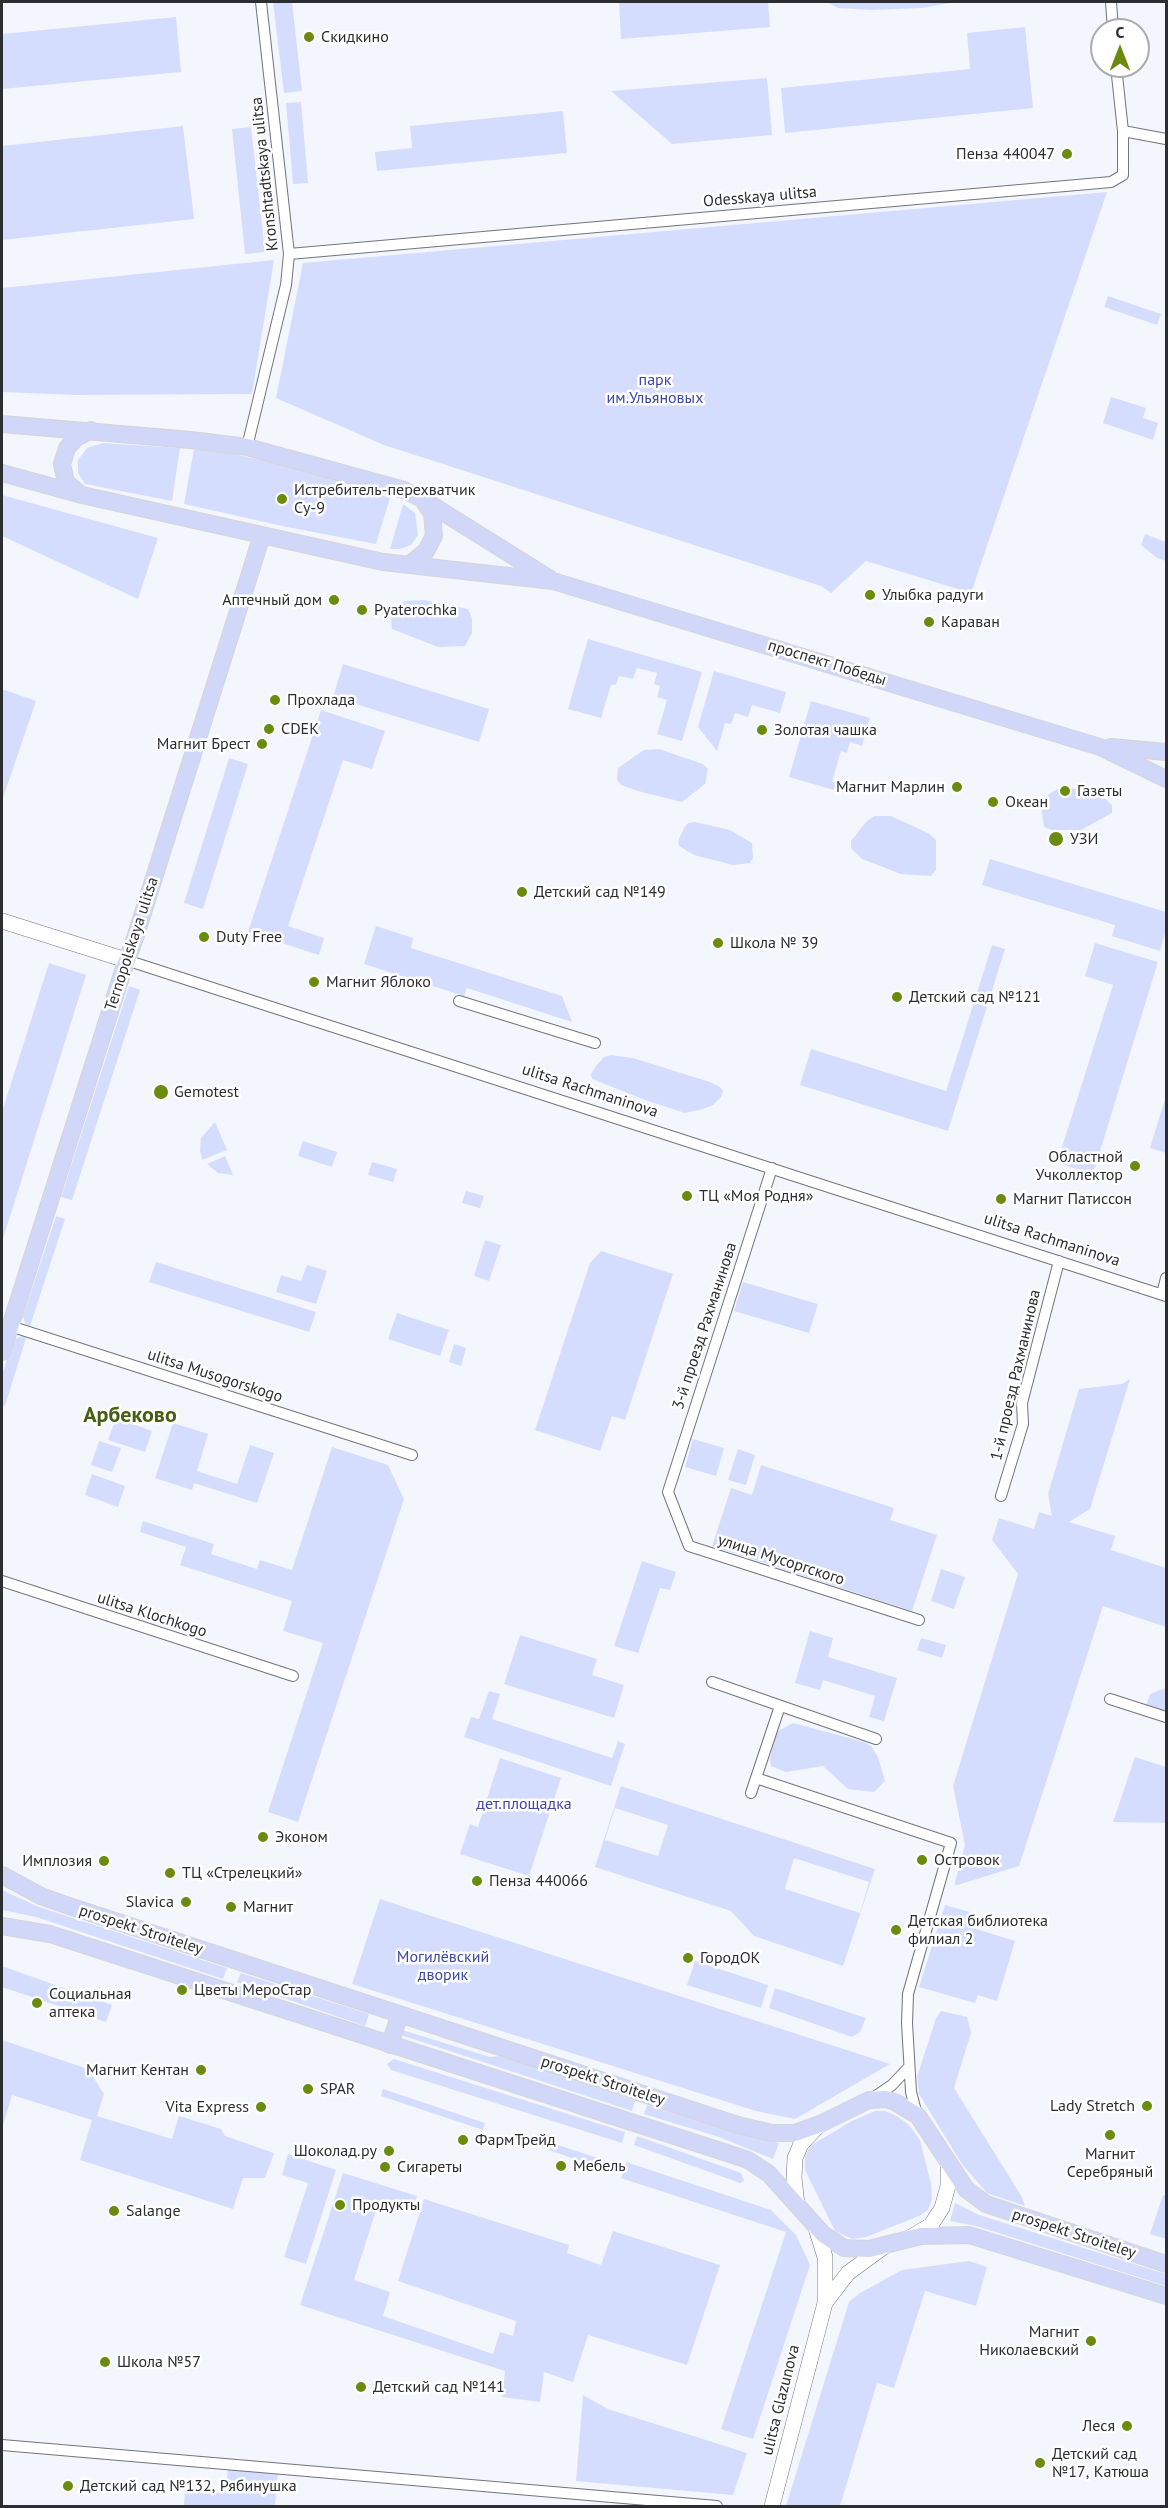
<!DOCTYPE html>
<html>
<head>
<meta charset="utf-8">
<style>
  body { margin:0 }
  #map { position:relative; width:1168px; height:2508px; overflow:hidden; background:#f4f6fe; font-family:"PT Sans",sans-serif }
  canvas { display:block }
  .frame { position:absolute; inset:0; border:3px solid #2d2e31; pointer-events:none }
  .north { position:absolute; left:1090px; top:18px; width:60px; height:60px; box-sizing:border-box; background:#fff; border:2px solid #ababad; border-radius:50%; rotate:0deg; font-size:16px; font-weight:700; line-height:24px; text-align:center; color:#2d2e31 }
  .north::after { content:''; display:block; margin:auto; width:21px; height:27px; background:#6a8b0d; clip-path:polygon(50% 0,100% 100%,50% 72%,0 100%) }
</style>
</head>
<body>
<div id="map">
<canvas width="1168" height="2508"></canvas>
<div class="frame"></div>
<div class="north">С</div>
</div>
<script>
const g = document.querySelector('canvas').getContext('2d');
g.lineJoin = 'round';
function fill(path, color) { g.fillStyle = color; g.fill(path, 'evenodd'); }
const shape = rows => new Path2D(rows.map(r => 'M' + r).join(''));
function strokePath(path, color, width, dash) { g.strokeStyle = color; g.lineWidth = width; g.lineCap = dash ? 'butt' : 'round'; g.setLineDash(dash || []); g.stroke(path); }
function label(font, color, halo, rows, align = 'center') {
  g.font = font + ' "PT Sans",sans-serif'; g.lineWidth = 5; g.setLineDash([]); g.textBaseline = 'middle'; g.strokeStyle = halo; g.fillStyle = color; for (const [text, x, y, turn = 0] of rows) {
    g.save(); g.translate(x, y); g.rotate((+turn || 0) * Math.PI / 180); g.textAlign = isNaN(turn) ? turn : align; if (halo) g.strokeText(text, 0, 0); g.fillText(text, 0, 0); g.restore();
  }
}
fill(shape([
  [273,2,292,2,302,91,284,93],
  [619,2,768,2,770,27,621,39],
  [826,2,957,2,922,8,872,10,838,8],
  [176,17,181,72,2,89,2,34],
  [1025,27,1033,108,785,133,781,88,970,69,967,33],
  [767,78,772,135,672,144,611,91],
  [301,102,308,183,293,184,286,103],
  [563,111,567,153,377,171,375,152,412,148,410,126],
  [183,126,194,219,2,240,2,146],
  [251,127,265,252,245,254,232,129],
  [1107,192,971,593,866,561,831,593,821,586,384,445,276,398,303,263],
  [274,260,252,394,75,395,2,392,2,288],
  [1108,296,1161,314,1157,325,1104,307],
  [1111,397,1146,408,1143,418,1158,423,1153,440,1103,423],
  [103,443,180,448,172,501,85,484,78,473,78,460,87,448],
  [194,449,225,452,308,471,390,498,376,544,287,527,184,504],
  [2,495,158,538,138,599,2,536],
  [403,504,415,513,418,535,411,545,400,549,390,549],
  [1145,534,1166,542,1166,561,1157,558,1141,545],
  [424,600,468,609,472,618,472,633,465,646,438,647,392,629,391,617,399,605,406,601],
  [588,639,702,672,682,741,657,734,667,700,657,697,660,686,654,684,657,673,637,668,633,679,619,676,616,685,611,685,601,718,568,709],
  [343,664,489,709,479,742,333,697],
  [714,671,786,692,780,713,752,705,748,717,735,713,731,724,725,723,717,751,698,727],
  [2,689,36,701,2,801],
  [811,701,870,718,862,746,850,742,847,753,841,751,832,782,836,783,834,790,789,777],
  [321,710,385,731,372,769,343,760,288,926,324,938,319,955,248,932],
  [659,749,703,764,708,769,705,784,682,802,638,791,621,785,617,780,618,768,644,750],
  [229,758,248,764,203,909,184,903],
  [1060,788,1071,788,1102,796,1112,805,1112,813,1081,830,1052,830,1044,827,1041,806,1050,793],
  [874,816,891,816,928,833,936,840,936,870,931,876,901,874,862,859,851,848,851,841,866,822],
  [695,822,730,830,752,843,753,858,750,863,733,865,694,855,679,846,678,841,684,828,688,823],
  [990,859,1166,912,1166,930,1160,951,1112,936,1115,925,982,885],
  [376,926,413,938,411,948,562,996,572,1022,467,988,464,996,364,964],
  [1095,943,1158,962,1093,1174,1057,1163,1113,985,1085,976],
  [992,945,1005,949,948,1131,800,1085,811,1049,946,1091],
  [49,963,86,975,2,1242,2,1112],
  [129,986,140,990,72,1200,61,1197],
  [611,1055,633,1058,710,1082,720,1087,723,1091,721,1097,713,1105,703,1109,685,1113,645,1100,592,1079,591,1074,596,1066,604,1057],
  [1166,1096,1166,1153,1150,1148],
  [215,1122,227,1150,202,1160,200,1150,201,1138],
  [303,1141,337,1152,332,1167,298,1156],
  [225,1156,233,1175,218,1173,207,1164],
  [372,1162,397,1169,393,1182,368,1175],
  [466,1191,484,1196,480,1208,462,1203],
  [56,1216,65,1219,30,1326,25,1324,23,1316],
  [485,1240,501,1245,489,1281,474,1276],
  [601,1251,673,1274,625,1420,612,1416,600,1451,535,1430,590,1263],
  [156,1262,316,1312,309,1332,149,1282],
  [307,1265,327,1271,316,1304,276,1292,281,1275,301,1281],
  [743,1282,818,1304,809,1333,734,1311],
  [397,1313,449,1330,440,1356,388,1339],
  [22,1336,26,1338,5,1406,2,1405,2,1375,13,1340],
  [454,1344,466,1348,461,1366,449,1362],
  [1130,1379,1090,1509,1069,1522,1115,1536,1111,1550,1166,1568,1166,1627,1103,1606,1019,1866,954,1886,965,1845,953,1786,1018,1574,992,1540,999,1518,1034,1529,1039,1512,1052,1516,1048,1494,1079,1389,1122,1384],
  [116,1418,152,1431,145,1452,108,1440],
  [173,1423,208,1434,197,1471,237,1484,250,1445,274,1453,257,1503,194,1483,192,1490,155,1478],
  [693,1439,724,1448,716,1476,685,1467],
  [99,1441,121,1448,112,1472,91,1465],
  [332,1447,388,1465,404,1499,298,1822,268,1812,323,1643,283,1631,292,1601,180,1565,186,1547,140,1532,143,1521,214,1544,211,1554,257,1569,260,1560,292,1570],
  [738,1449,755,1455,746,1485,728,1480],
  [761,1465,894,1508,890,1520,937,1535,912,1611,712,1546,731,1488,752,1495],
  [92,1474,125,1486,118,1507,85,1495],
  [642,1561,676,1572,670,1590,660,1588,638,1653,614,1646],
  [941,1569,965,1577,954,1609,931,1601],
  [810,1631,833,1638,828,1657,897,1678,884,1721,869,1717,875,1696,823,1680,820,1690,795,1683],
  [520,1635,597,1659,592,1675,624,1685,614,1718,504,1684],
  [921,1638,946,1645,942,1658,917,1650],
  [1166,1688,1166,1713,1146,1706,1150,1694],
  [489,1691,500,1694,492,1719,612,1758,618,1741,625,1744,611,1786,464,1737,471,1717,479,1719],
  [793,1723,864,1742,871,1746,878,1757,885,1781,874,1792,848,1789,823,1766,786,1772,771,1766,770,1759,776,1732],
  [1135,1757,1166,1767,1166,1823,1113,1822],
  [500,1758,561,1778,529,1876,460,1854,470,1824,478,1827],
  [621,1786,875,1869,843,1966,754,1936,731,1911,595,1867],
  [615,1808,668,1825,658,1856,605,1840],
  [794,1858,869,1882,860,1913,785,1889],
  [2,1890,39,1907,227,1968,223,1979,36,1917,2,1910],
  [380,1899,410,1909,890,2064,795,2119,756,2111,352,1984],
  [945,1905,977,1914,973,1928,1015,1941,997,2001,978,1995,975,2003,919,1987],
  [695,1961,768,1985,761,2008,687,1985],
  [2,1966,112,2005,106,2022,2,1987],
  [241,1973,369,2014,365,2026,237,1982],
  [775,1988,866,2018,860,2032,852,2037,769,2008],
  [941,2011,967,2017,971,2033,954,2088,1022,2197,1025,2206,987,2193,962,2164,919,2094,917,2077,936,2018],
  [399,2029,490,2057,501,2056,635,2101,632,2111,398,2034],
  [2,2040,88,2069,104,2094,97,2116,172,2139,179,2116,221,2129,225,2136,274,2153,265,2178,243,2178,233,2209,80,2160,92,2120,12,2095,2,2129],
  [394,2059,625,2132,622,2143,391,2070,387,2064],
  [383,2089,485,2123,483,2130,381,2096],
  [647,2105,723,2129,779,2143,773,2159,719,2137,644,2114],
  [875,2111,885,2111,897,2116,909,2125,920,2140,931,2184,932,2200,928,2210,919,2216,866,2237,852,2239,835,2231,805,2170,805,2157,810,2146,852,2121],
  [523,2133,612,2163,609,2171,520,2140],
  [637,2136,741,2173,744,2181,740,2183,634,2145],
  [288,2154,336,2170,306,2264,284,2257,308,2183,282,2175],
  [626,2162,771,2210,796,2235,810,2265,753,2439,721,2429,786,2232,621,2178],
  [343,2173,417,2196,411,2212,379,2201,354,2280,390,2292,383,2316,493,2354,500,2332,513,2336,516,2321,398,2281,424,2199,569,2245,567,2253,601,2265,613,2231,720,2265,687,2365,588,2335,573,2382,544,2372,540,2402,502,2397,505,2371,300,2305],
  [1163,2195,1166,2196,1166,2239,1150,2234],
  [955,2203,979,2215,1166,2274,1166,2286,976,2226,950,2221],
  [969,2261,987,2267,976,2306,925,2291,894,2388,877,2383,840,2506,786,2506,849,2302,860,2293,902,2270],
  [583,2395,608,2409,747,2453,733,2495,576,2481],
  [228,2468,278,2472,275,2506,184,2506,185,2490,226,2493]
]), '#d5ddff');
const street = shape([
  [1111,2,1113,30],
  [1123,131,1166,139],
  [289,254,1111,182,1123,175,1123,131,1116,66],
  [247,447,286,285,289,254,261,2],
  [126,960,1166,1296],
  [459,1001,595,1043],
  [772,1168,668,1492,689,1546,919,1620],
  [1162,1294,1166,1278],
  [10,1326,412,1455],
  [1001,1496,1023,1424,1022,1403,1059,1261],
  [2,1581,293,1676],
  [712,1682,876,1739],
  [1110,1699,1166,1717],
  [756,1778,780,1706],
  [751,1793,756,1778,951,1843,908,1994,907,2023,911,2092,917,2115],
  [873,2098,892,2085,909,2067],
  [2,2445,717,2506]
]);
const secondary = shape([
  [2,921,126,960],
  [797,2204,794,2178,795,2158,801,2144,820,2124],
  [911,2237,931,2225,942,2208,948,2186,948,2162],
  [825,2303,848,2273,885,2246],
  [772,2506,825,2303,825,2257,815,2225]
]);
const primary = shape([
  [2,424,191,440,247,447,404,490,422,499,550,579],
  [2,473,82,495,383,562,553,581,1100,747,1166,779],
  [79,493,66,482,62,464,67,448,76,438,91,430],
  [409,565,426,551,434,536,432,514,423,500],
  [1111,747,1166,752],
  [2,1352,122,974,135,938,262,535],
  [2,1875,41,1896,63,1904,738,2125,772,2133,795,2133,820,2124,869,2100,885,2099,895,2102,918,2116,966,2189,986,2204,1166,2264],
  [2,1926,50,1934,730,2154,748,2160,769,2174,823,2234,844,2248,869,2249,921,2236,969,2235,1166,2296],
  [390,2045,399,2016]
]);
strokePath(street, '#73747c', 12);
strokePath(secondary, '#73747c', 16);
strokePath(primary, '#d5d5d6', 18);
strokePath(street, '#fff', 10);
strokePath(secondary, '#fff', 15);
strokePath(primary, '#d0d7f8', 16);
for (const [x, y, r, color] of [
  [309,37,6,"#6a8b0d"],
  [1067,154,6,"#6a8b0d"],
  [282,499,6,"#6a8b0d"],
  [870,595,6,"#6a8b0d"],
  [334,600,6,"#6a8b0d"],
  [362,610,6,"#6a8b0d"],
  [929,622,6,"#6a8b0d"],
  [275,700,6,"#6a8b0d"],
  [269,729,6,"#6a8b0d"],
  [762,730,6,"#6a8b0d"],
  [262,744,6,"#6a8b0d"],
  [957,787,6,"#6a8b0d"],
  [1065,791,6,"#6a8b0d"],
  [993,802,6,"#6a8b0d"],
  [1056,839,8,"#6a8b0d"],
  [522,892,6,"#6a8b0d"],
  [204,937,6,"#6a8b0d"],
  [718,943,6,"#6a8b0d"],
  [314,982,6,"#6a8b0d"],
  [897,997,6,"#6a8b0d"],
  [161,1092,8,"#6a8b0d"],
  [1135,1166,6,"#6a8b0d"],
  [687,1196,6,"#6a8b0d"],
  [1001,1199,6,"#6a8b0d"],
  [263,1837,6,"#6a8b0d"],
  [922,1860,6,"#6a8b0d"],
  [104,1861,6,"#6a8b0d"],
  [170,1873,6,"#6a8b0d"],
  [477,1881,6,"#6a8b0d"],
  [186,1902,6,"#6a8b0d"],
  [231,1907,6,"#6a8b0d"],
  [896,1930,6,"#6a8b0d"],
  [688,1958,6,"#6a8b0d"],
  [182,1990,6,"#6a8b0d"],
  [37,2003,6,"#6a8b0d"],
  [201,2070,6,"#6a8b0d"],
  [308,2089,6,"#6a8b0d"],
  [1147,2106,6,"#6a8b0d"],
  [261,2107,6,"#6a8b0d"],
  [1110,2135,6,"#6a8b0d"],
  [463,2140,6,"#6a8b0d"],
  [389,2151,6,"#6a8b0d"],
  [561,2166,6,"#6a8b0d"],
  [385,2167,6,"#6a8b0d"],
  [340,2205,6,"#6a8b0d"],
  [114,2211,6,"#6a8b0d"],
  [1091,2341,6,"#6a8b0d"],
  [105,2362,6,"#6a8b0d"],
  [361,2387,6,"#6a8b0d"],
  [1127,2426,6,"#6a8b0d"],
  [1040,2463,6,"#6a8b0d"],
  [68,2486,6,"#6a8b0d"]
]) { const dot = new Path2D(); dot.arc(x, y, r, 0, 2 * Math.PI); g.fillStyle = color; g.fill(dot); strokePath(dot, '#fff', 2); }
label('16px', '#2d2e31', '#fff', [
  ["Скидкино",321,37],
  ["Пенза 440047",1055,154,"right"],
  ["Истребитель-перехватчик",294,490],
  ["Су-9",294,508],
  ["Улыбка радуги",882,595],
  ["Аптечный дом",322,600,"right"],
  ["Pyaterochka",374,610],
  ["Караван",941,622],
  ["Прохлада",287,700],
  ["CDEK",281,729],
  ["Золотая чашка",774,730],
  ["Магнит Брест",250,744,"right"],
  ["Магнит Марлин",945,787,"right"],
  ["Газеты",1077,791],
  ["Океан",1005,802],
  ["УЗИ",1070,839],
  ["Детский сад №149",534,892],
  ["Duty Free",216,937],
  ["Школа № 39",730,943],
  ["Магнит Яблоко",326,982],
  ["Детский сад №121",909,997],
  ["Gemotest",174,1092],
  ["Областной",1123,1157,"right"],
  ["Учколлектор",1123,1175,"right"],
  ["ТЦ «Моя Родня»",699,1196],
  ["Магнит Патиссон",1013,1199],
  ["Эконом",275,1837],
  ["Островок",934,1860],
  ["Имплозия",92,1861,"right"],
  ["ТЦ «Стрелецкий»",182,1873],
  ["Пенза 440066",489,1881],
  ["Slavica",174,1902,"right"],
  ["Магнит",243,1907],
  ["Детская библиотека",908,1921],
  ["филиал 2",908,1939],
  ["ГородОК",700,1958],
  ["Цветы МероСтар",194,1990],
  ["Социальная",49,1994],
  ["аптека",49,2012],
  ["Магнит Кентан",189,2070,"right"],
  ["SPAR",320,2089],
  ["Lady Stretch",1135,2106,"right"],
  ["Vita Express",249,2107,"right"],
  ["ФармТрейд",475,2140],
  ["Шоколад.ру",377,2151,"right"],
  ["Магнит",1110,2154,"center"],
  ["Серебряный",1110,2172,"center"],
  ["Мебель",573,2166],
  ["Сигареты",397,2167],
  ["Продукты",352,2205],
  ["Salange",126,2211],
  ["Магнит",1079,2332,"right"],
  ["Николаевский",1079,2350,"right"],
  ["Школа №57",117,2362],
  ["Детский сад №141",373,2387],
  ["Леся",1115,2426,"right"],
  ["Детский сад",1052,2454],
  ["№17, Катюша",1052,2472],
  ["Детский сад №132, Рябинушка",80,2486]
], 'left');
label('16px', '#2d2e31', '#fff', [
  ["Kronshtadtskaya ulitsa",265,174,-96],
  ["Odesskaya ulitsa",760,197,-5],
  ["проспект Победы",827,663,17],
  ["Ternopolskaya ulitsa",132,944,-72],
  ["ulitsa Rachmaninova",590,1091,18],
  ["ulitsa Rachmaninova",1052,1240,18],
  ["3-й проезд Рахманинова",705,1326,-72],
  ["1-й проезд Рахманинова",1016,1375,-77],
  ["ulitsa Musogorskogo",215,1376,18],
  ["улица Мусоргского",781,1560,18],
  ["ulitsa Klochkogo",152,1615,18],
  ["prospekt Stroiteley",141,1930,18],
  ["prospekt Stroiteley",603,2081,18],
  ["prospekt Stroiteley",1074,2234,18],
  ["ulitsa Glazunova",781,2400,-76]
]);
label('16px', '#3f47a6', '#fff', [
  ["парк",655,380],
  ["им.Ульяновых",655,398],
  ["дет.площадка",524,1804],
  ["Могилёвский",443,1957],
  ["дворик",443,1975]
]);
label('bold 22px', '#485d14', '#fff', [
  ["Арбеково",130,1416]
]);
</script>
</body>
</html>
